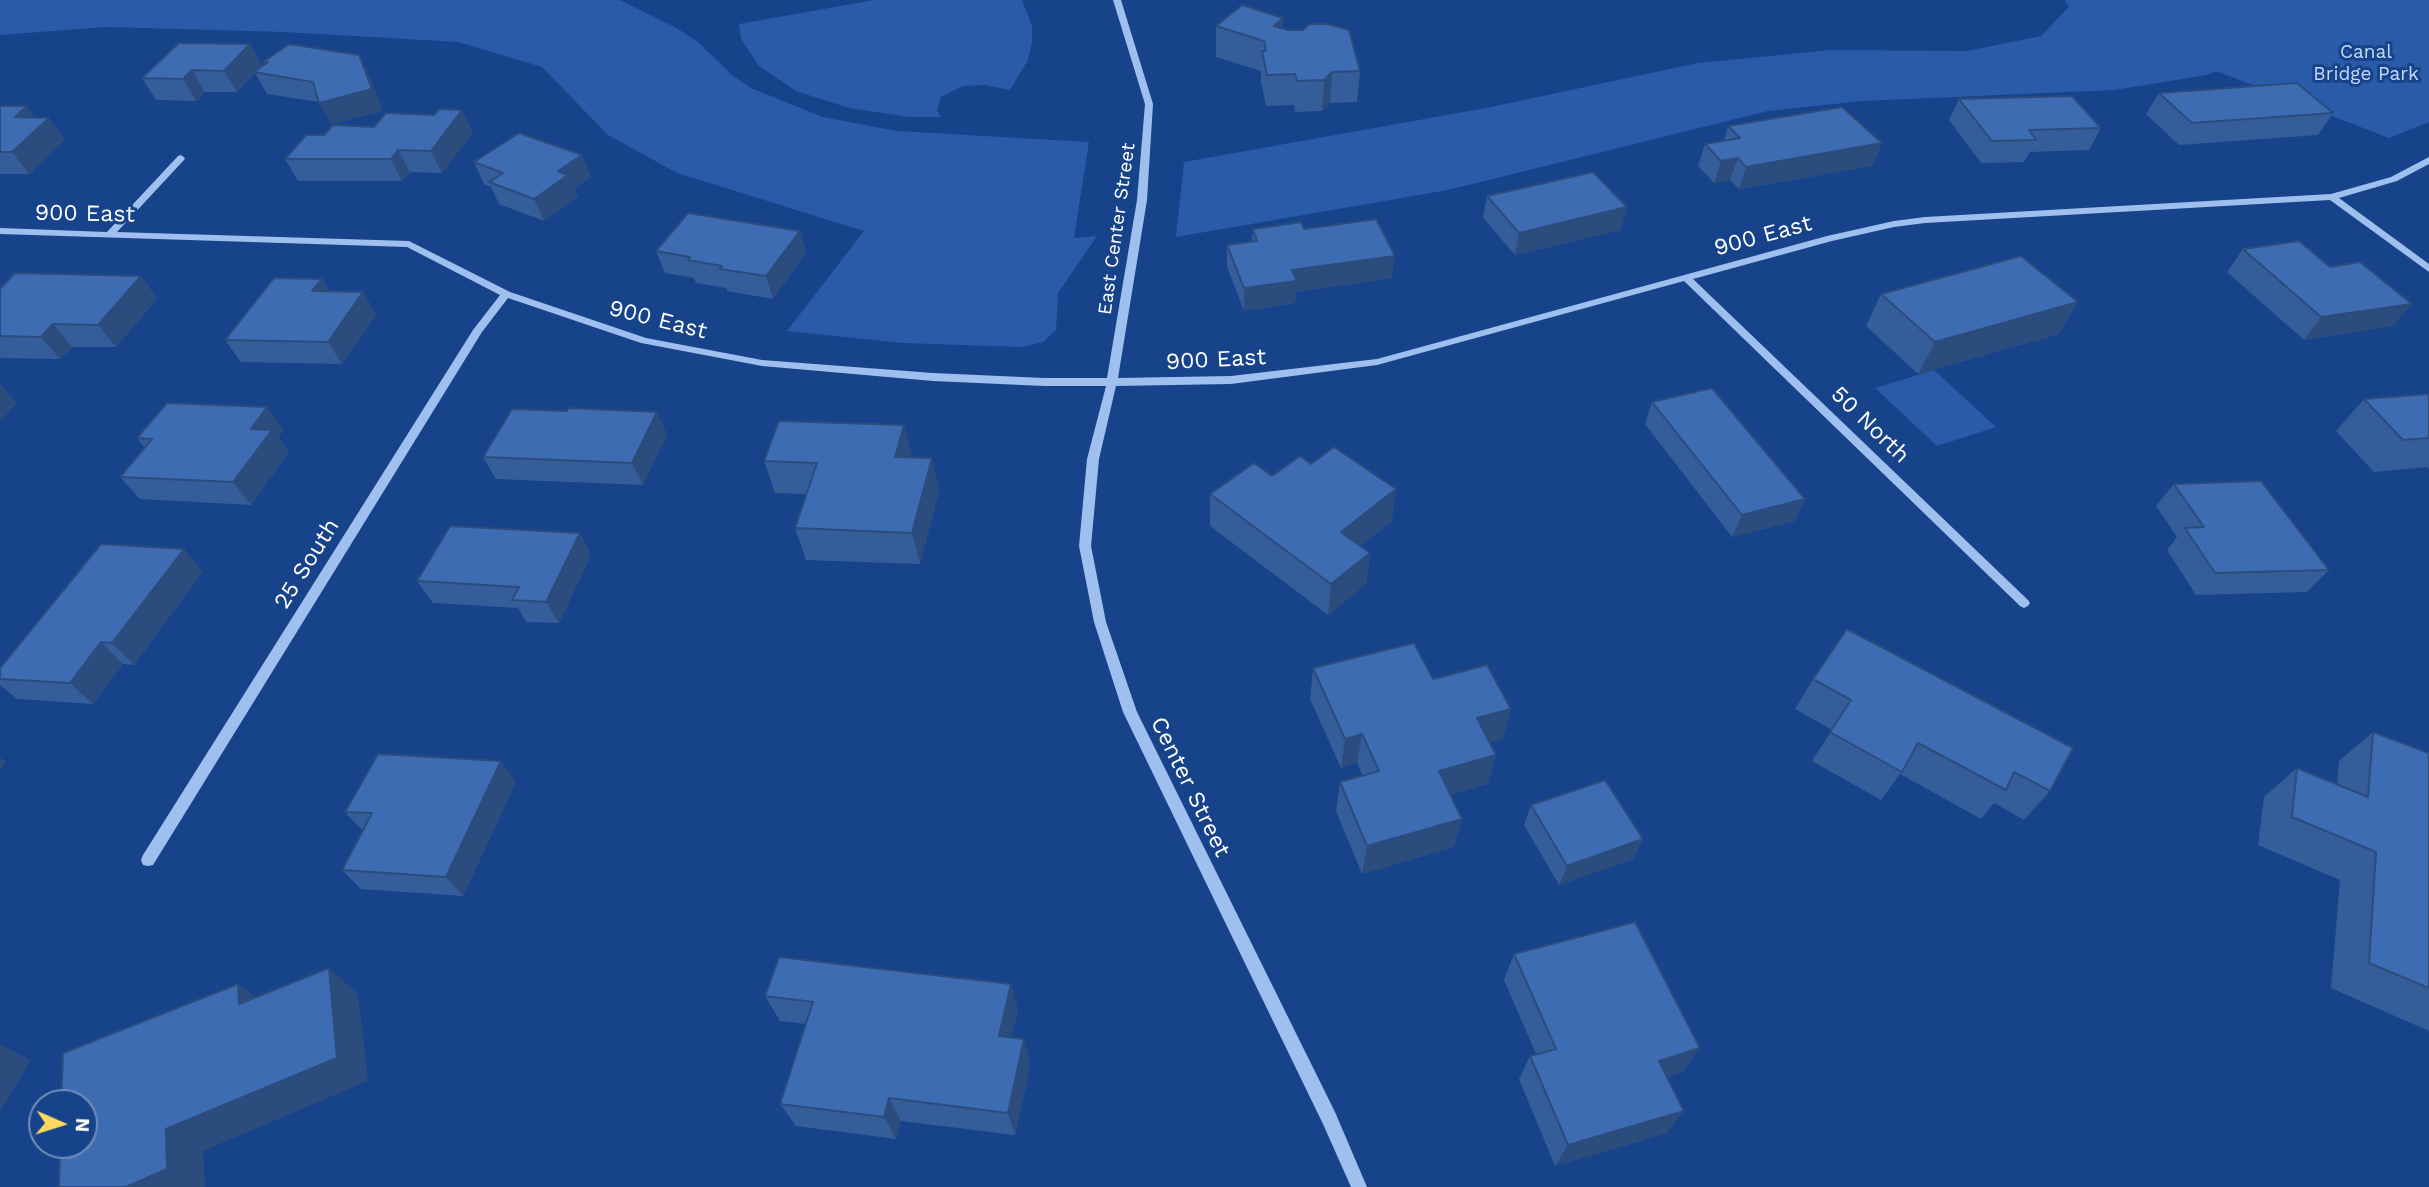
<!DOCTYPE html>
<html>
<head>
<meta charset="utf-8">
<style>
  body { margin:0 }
  #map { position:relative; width:2429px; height:1187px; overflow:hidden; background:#16438a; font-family:"Work Sans",sans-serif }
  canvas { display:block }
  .north { position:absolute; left:28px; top:1089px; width:70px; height:70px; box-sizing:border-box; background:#16438a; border:2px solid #738eb9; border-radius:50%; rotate:93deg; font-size:19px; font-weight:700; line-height:28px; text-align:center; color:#fff }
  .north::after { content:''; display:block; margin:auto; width:24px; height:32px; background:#ffd95c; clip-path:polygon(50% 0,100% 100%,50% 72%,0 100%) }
</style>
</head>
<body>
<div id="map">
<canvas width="2429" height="1187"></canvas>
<div class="north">N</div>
</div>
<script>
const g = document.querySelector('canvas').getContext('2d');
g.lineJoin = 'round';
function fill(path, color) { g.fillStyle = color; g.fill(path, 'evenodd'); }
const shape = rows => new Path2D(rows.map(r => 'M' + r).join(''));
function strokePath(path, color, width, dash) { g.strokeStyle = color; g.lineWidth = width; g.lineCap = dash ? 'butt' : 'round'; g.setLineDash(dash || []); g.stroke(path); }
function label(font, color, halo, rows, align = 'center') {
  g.font = font + ' "Work Sans",sans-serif'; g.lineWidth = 6; g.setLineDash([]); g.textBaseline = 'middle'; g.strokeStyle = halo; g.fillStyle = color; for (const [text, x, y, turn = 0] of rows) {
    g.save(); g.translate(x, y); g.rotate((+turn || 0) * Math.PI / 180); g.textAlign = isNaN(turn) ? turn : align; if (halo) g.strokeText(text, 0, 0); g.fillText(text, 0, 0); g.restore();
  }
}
fill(shape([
  [0,0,620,0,675,27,698,42,733,76,751,88,823,117,897,131,1089,142,1074,238,1097,236,1058,293,1056,330,1043,342,1022,347,902,343,787,331,864,231,677,173,608,135,542,67,458,42,284,32,106,27,0,35],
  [874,0,1022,0,1032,26,1032,43,1028,60,1010,90,985,85,963,86,941,97,937,110,941,117,909,117,849,108,796,91,759,66,741,39,739,24],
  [2065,0,2429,0,2429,122,2389,138,2216,71,2207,75,2114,90,1862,101,1768,111,1448,190,1176,237,1184,162,1486,108,1698,63,1831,50,1967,51,2041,36,2069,7],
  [1934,370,1996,427,1937,446,1875,388]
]), '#295ba9');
fill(shape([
  [1113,0,1121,0,1153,104,1147,200,1118,378,1231,376,1377,359,1827,236,1894,221,1925,217,2331,194,2391,177,2429,157,2429,164,2397,181,2339,198,2429,264,2429,272,2330,200,1925,223,1894,227,1832,241,1693,279,2028,600,2030,603,2028,606,2024,608,2020,606,1684,281,1377,365,1231,384,1116,386,1099,459,1091,546,1106,622,1137,712,1335,1112,1367,1187,1351,1187,1323,1124,1123,712,1094,622,1079,546,1087,459,1106,386,1044,386,933,381,762,366,641,343,508,298,482,332,153,865,148,866,143,865,141,860,143,855,473,330,500,295,407,247,0,234,0,228,107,232,178,156,181,155,185,158,184,160,117,232,409,241,510,292,646,338,762,360,933,373,1044,378,1107,378,1137,200,1145,104,1113,0]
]), '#9fbfef');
fill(shape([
  [1216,26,1283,29,1360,71,1357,102,1330,103,1322,111,1295,112,1294,105,1266,106,1261,82,1261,71,1216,57],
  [250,44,262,65,259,68,265,64,263,62,370,77,383,111,331,124,319,102,267,94,255,73,237,92,205,92,196,101,156,100,142,78],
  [2159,93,2333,113,2318,135,2179,145,2146,114],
  [1959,99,2101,128,2089,150,2030,152,2024,162,1981,163,1949,120],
  [0,106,35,117,65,139,29,174,0,174],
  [1728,126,1873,166,1739,189,1730,180,1714,183,1698,166,1705,144,1724,140],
  [473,132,442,173,410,172,402,181,298,181,285,159,324,135],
  [474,162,591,177,574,189,578,197,544,221,499,204,491,187,484,184],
  [1487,196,1621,230,1515,255,1483,218],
  [1253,229,1304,229,1392,278,1296,292,1295,303,1244,311,1227,267,1227,245,1252,241],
  [800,231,806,253,773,299,727,291,726,288,696,283,694,278,665,273,656,251],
  [2243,249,2393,326,2304,340,2227,272],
  [141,276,157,299,116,347,72,347,60,359,0,358,0,289],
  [322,279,330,292,363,292,376,315,342,364,241,362,225,340],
  [1881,294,2078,302,2059,334,1918,374,1866,326],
  [2429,394,2429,469,2427,467,2374,472,2336,431,2364,399],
  [1652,402,1795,521,1732,537,1645,424],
  [284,430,278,437,289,452,251,505,140,499,120,477,145,448,137,438],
  [667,434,643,485,496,479,483,457],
  [912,458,939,490,920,564,806,560,795,528,807,494,775,493,764,461],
  [1272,476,1392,521,1360,546,1370,553,1366,584,1328,615,1210,526,1210,494],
  [2174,484,2329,570,2307,592,2196,595,2167,550,2177,537,2156,506],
  [580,533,591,555,559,623,526,622,518,608,433,603,417,581],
  [203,571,134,665,123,664,93,704,17,699,0,685,0,668],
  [1847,629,2050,791,2024,820,1994,803,1981,819,1900,774,1881,800,1812,761,1832,730,1795,709,1813,679],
  [1313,668,1433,679,1503,739,1490,742,1496,755,1488,784,1450,795,1462,819,1454,847,1362,874,1336,811,1340,782,1363,776,1357,763,1341,768,1310,699],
  [2373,732,2429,753,2429,1031,2331,988,2340,880,2258,845,2264,797,2297,768,2337,784,2339,761],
  [516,782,463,896,361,889,342,870,363,831,345,812],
  [1531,805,1643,839,1633,859,1559,885,1524,825],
  [1514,954,1683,1072,1667,1077,1667,1133,1555,1166,1519,1079,1530,1056,1536,1054,1504,980],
  [765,996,1018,1009,1011,1038,1031,1063,1015,1135,901,1121,896,1139,796,1126,780,1104,806,1024,780,1021]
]), '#355d9a');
fill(shape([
  [1283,18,1282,48,1274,26],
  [250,44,262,65,237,92,224,71],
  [359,55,370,77,383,111,331,124,319,103],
  [192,70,205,92,196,101,183,79],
  [1332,72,1330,103,1322,111,1324,80],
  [27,106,41,125,49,118,65,139,29,174,12,152,15,117],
  [462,110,473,132,442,173,431,151],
  [1882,143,1873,166,1739,189,1746,167],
  [398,150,410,172,402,181,391,159],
  [582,155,591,177,574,189,578,197,544,221,534,199,558,171],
  [1738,158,1730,180,1714,183,1721,161],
  [1627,207,1621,230,1515,255,1519,233],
  [800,231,806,253,773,299,766,276],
  [1395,256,1392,278,1296,292,1295,303,1244,311,1244,288,1292,270],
  [141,276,157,299,116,347,98,325],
  [322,279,335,301,312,291],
  [363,292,376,315,342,364,328,342],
  [2078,302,2059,334,1918,374,1935,342],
  [2412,304,2393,326,2304,340,2321,317],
  [53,324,72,347,60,359,41,337],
  [0,384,17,403,0,422],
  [267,407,284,430,278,437,289,452,251,505,233,482,251,429],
  [657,412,667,434,643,485,632,463],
  [904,425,912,457,895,457],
  [932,458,939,490,920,564,912,533],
  [1396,489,1392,521,1337,563,1341,532],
  [1805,499,1795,521,1732,537,1742,515],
  [580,533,591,555,559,623,546,602],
  [184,549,203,571,134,665,112,643],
  [1370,553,1366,584,1328,615,1331,584],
  [101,642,123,664,93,704,70,683],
  [1511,709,1503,739,1470,748,1477,718],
  [1362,734,1357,763,1341,768,1345,739],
  [1496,755,1488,784,1432,800,1439,771],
  [0,757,6,762,0,771],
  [501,761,516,782,463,896,446,877],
  [1462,819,1454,847,1362,874,1367,846],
  [1643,839,1633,859,1559,885,1567,866],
  [329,968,358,994,368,1081,203,1151,205,1187,126,1187,166,1129],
  [238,984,271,1009,239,1004],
  [1011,984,1018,1009,1006,1060,999,1036],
  [1024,1039,1031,1063,1015,1135,1008,1113],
  [0,1044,31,1061,0,1111],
  [1700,1048,1683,1072,1643,1084,1659,1061],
  [889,1098,901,1121,896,1139,884,1117],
  [1684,1111,1667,1133,1555,1166,1568,1145]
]), '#2b4c7d');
const building = shape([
  [1242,5,1283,18,1274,26,1288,30,1303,30,1309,24,1327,24,1349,30,1360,71,1332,72,1324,80,1297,81,1295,74,1267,75,1262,51,1266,51,1264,41,1216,26,1242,5],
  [179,43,250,44,224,71,192,70,183,79,142,78,179,43],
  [289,44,359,55,372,89,319,103,313,82,254,72,268,62,263,62,289,44],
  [2297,83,2333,113,2192,123,2159,93,2297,83],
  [2072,96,2101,128,2029,130,2036,140,1992,141,1959,99,2072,96],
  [0,106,27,106,15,117,49,118,12,152,0,152,0,106],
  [1842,107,1882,143,1746,167,1738,158,1721,161,1705,144,1740,138,1728,126,1842,107],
  [439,109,462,110,431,151,398,150,391,159,285,159,306,135,324,135,333,125,374,127,386,113,434,115,439,109],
  [519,133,582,155,558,171,568,175,534,199,489,182,503,173,474,162,519,133],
  [1593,172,1627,207,1519,233,1487,196,1593,172],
  [688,213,800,231,766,276,720,269,722,266,688,260,690,257,656,251,688,213],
  [1376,219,1395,256,1292,270,1297,281,1244,288,1227,245,1257,241,1253,229,1301,222,1304,229,1376,219],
  [2299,241,2330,267,2360,262,2412,304,2321,317,2243,249,2299,241],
  [2021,256,2078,302,1935,342,1881,294,2021,256],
  [15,273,141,276,98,325,53,324,41,337,0,336,0,289,15,273],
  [274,278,322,279,312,291,363,292,328,342,225,340,274,278],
  [1712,388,1805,499,1742,515,1652,402,1712,388],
  [2429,394,2429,438,2403,440,2364,399,2429,394],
  [167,403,267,407,251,429,272,430,233,482,120,477,152,439,137,438,167,403],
  [568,408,657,412,632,463,483,457,512,409,567,411,568,408],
  [779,421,904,425,895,457,932,458,912,533,795,528,817,463,764,461,779,421],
  [1334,447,1396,489,1341,532,1370,553,1331,584,1210,494,1254,463,1272,476,1300,456,1311,464,1334,447],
  [2261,481,2329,570,2215,573,2185,528,2204,527,2174,484,2261,481],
  [450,526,580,533,546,602,512,600,519,587,417,581,450,526],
  [101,544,184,549,112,643,101,642,70,683,0,679,0,668,101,544],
  [1847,629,2073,748,2050,791,2014,772,2006,790,1918,743,1902,772,1830,732,1851,700,1813,679,1847,629],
  [1414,643,1433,679,1487,665,1511,709,1477,718,1496,755,1439,771,1462,819,1367,846,1340,782,1379,771,1362,734,1345,739,1313,668,1414,643],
  [2373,732,2429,753,2429,988,2369,963,2376,852,2292,817,2297,768,2368,797,2373,732],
  [378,754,501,761,446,877,342,870,372,813,345,812,378,754],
  [1605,780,1643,839,1567,866,1531,805,1605,780],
  [1635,922,1700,1048,1659,1061,1684,1111,1568,1145,1530,1056,1556,1049,1514,954,1635,922],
  [779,957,1011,984,999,1036,1024,1039,1008,1113,889,1098,884,1117,780,1104,813,1002,765,996,779,957],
  [329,968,337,1058,166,1129,167,1169,126,1187,59,1187,60,1145,84,1145,84,1103,61,1103,63,1053,238,984,239,1004,329,968]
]);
fill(building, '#3e6cb3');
strokePath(building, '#2b4c7d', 2);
label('19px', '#c5dafb', '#16438a', [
  ["Canal",2366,52],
  ["Bridge Park",2366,74]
]);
label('19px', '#fff', '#16438a', [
  ["East Center Street",1117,229,-82]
]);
label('23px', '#fff', '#16438a', [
  ["900 East",85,214,1],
  ["900 East",1763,236,-15],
  ["900 East",658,320,14],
  ["900 East",1216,360,-3],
  ["50 North",1870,425,44],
  ["25 South",307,564,-58],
  ["Center Street",1190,787,64]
]);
</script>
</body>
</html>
